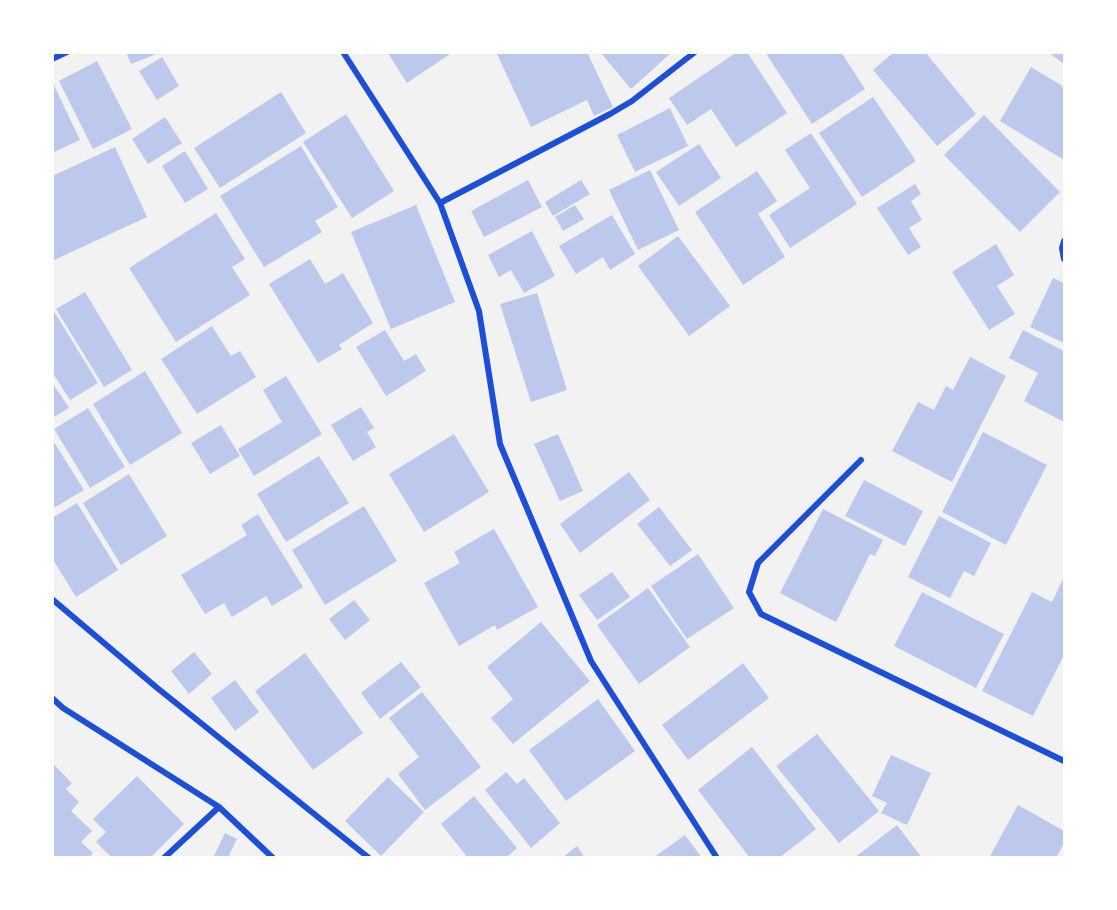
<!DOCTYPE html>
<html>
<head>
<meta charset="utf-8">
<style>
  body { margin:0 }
  #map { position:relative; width:1117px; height:910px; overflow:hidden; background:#f2f2f2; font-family:"PT Sans",sans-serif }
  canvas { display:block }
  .frame { position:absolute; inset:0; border:54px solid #fff; pointer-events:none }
</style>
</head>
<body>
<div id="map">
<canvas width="1117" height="910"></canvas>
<div class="frame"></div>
</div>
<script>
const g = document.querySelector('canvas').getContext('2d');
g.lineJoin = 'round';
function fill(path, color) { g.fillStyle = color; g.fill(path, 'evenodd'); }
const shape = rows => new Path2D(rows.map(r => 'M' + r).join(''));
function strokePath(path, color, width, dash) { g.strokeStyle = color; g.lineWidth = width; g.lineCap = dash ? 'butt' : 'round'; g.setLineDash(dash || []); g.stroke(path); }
fill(shape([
  [126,52,159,52,159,53,131,64],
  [387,52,453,52,407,83],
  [496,52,587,52,613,107,594,116,587,100,531,127],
  [600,52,672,52,631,89],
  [737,52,747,52,787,113,736,147,711,109,687,125,669,98],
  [765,52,841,52,865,89,812,124],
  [894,52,925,52,976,114,937,146,873,70],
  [1048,52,1064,52,1064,64],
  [162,57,179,86,157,100,139,71],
  [97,61,132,129,93,149,59,81],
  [1031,67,1064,87,1064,160,1000,121],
  [52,81,80,140,52,153],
  [281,92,306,133,220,188,194,148],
  [873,97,916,161,862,197,819,133],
  [670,108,688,146,635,172,617,135],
  [346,114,394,191,352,218,303,142],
  [984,115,1060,192,1020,232,944,155],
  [165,117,182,143,148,164,132,139],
  [811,133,857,204,790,248,769,215,810,188,785,150],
  [699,144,721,178,679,206,656,172],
  [301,146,338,207,315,221,322,232,264,267,220,196],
  [115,147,147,217,52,261,52,176],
  [185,151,208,189,185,203,162,166],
  [650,170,679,230,638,250,609,190],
  [757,171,777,201,758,214,785,257,743,285,695,212],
  [528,180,542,207,484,237,471,211],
  [581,180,590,194,553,216,545,202],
  [915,184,921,194,911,201,922,220,909,228,921,247,908,255,877,208],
  [416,205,455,302,391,329,351,232],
  [575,205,584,219,563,231,555,217],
  [216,213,245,259,232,267,250,295,176,342,129,268],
  [612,215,635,254,610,270,603,257,576,274,559,246],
  [532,231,555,276,524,293,511,270,499,277,488,255],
  [678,236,730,306,689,336,638,266],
  [996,244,1014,275,997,286,1015,314,989,330,952,272],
  [310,259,325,284,343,273,373,323,339,345,342,349,318,363,269,284],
  [1053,278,1064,283,1064,343,1030,327],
  [85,292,132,370,104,387,56,309],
  [537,293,567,390,531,402,500,304],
  [52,308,98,383,70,400,52,372],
  [212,326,231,356,240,351,256,377,197,414,161,359],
  [385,330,404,361,416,354,426,371,386,396,356,347],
  [1023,330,1064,351,1064,422,1024,401,1038,373,1009,358],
  [970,357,1006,376,952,482,892,451,918,402,934,410,946,386,953,390],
  [145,371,182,433,130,465,93,404],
  [286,376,322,434,254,476,238,449,282,422,263,390],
  [52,382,69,408,52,418],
  [361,407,374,428,367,432,376,447,353,461,331,425],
  [88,408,125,467,90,488,54,429],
  [221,425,240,456,210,474,191,443],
  [983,432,1047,465,1006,545,942,512],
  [454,434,489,492,424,532,389,474],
  [558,434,583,491,560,501,534,444],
  [52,439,84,490,52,509],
  [319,456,349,503,286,542,257,494],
  [629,472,650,500,580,553,560,524],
  [129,474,167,536,121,565,83,503],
  [864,480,923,511,905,546,845,516],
  [77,503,118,570,76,597,52,558,52,518],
  [364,506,397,561,325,605,292,550],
  [659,507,692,550,670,566,637,524],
  [823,509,883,540,875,556,870,554,836,622,780,593],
  [258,514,303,587,272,606,266,596,232,617,224,603,205,614,181,575,247,535,241,525],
  [939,516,991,543,974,576,964,571,950,598,908,577],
  [494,529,538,607,497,630,495,625,459,646,424,583,460,563,454,552],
  [698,554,734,608,687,639,651,586],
  [612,572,630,597,597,620,579,595],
  [1064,577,1064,655,1033,716,982,691,1032,592,1052,602],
  [648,588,690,647,639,684,597,625],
  [922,592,1004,634,976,688,894,646],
  [354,600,370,620,345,640,329,619],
  [541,622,590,681,513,744,491,718,513,699,487,667],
  [194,652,212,674,189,694,171,671],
  [305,653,363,733,313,770,255,691],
  [401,662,421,687,380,719,361,693],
  [743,663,769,698,688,760,662,725],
  [235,680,259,712,235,731,211,698],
  [422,692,481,767,425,810,398,774,419,757,389,718],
  [598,699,635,751,566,801,529,750],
  [817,734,879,811,839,843,776,766],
  [752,747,816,829,779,858,750,858,698,790],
  [891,755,931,773,907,825,881,813,887,803,872,796],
  [52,763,72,783,66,789,79,802,71,811,92,831,81,842,93,853,89,858,52,858],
  [506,772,517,784,524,778,560,823,531,848,485,790],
  [137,776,184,824,150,858,112,858,96,842,106,832,93,819],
  [388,777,424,812,381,856,345,821],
  [474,796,517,848,506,858,468,858,441,824],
  [1018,805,1064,831,1064,843,1056,858,989,858],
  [897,825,922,858,854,858],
  [225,833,237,839,229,855,234,858,213,858],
  [685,835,702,858,653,858],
  [577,846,585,858,562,858]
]), '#bdc9ec');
strokePath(shape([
  [343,52,440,203,479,311,500,444,591,661,717,858],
  [52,59,67,52],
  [440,203,610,114,632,101,695,52],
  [1064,241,1062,248,1064,259],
  [861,460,758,563,749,592,761,614,1064,761],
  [52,599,156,687,369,858],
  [52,698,63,708,219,807,273,858],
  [164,858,219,807]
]), '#1d4ed8', 6);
</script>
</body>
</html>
